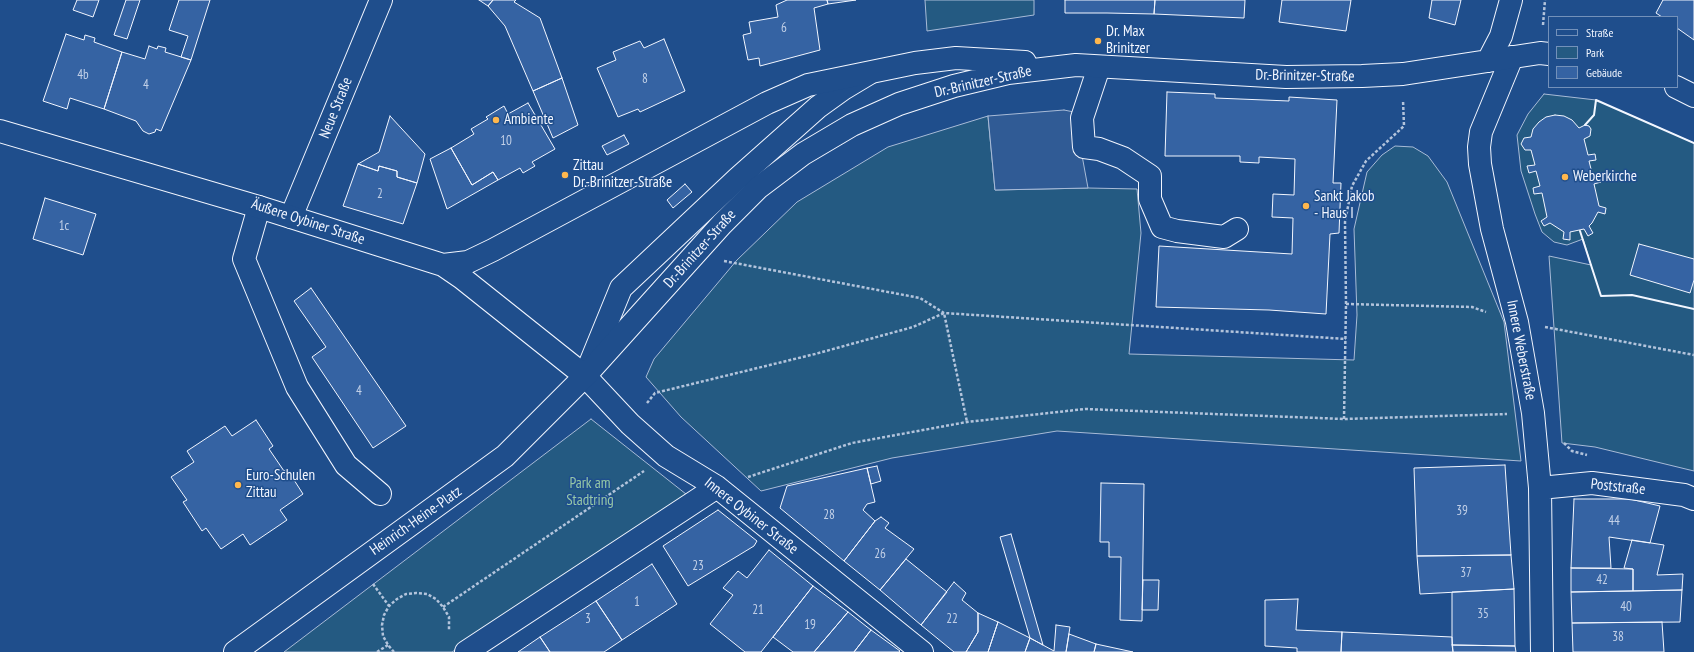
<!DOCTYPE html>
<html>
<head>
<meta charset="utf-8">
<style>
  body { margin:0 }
  #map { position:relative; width:1694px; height:652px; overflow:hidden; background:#1f4e8c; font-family:"PT Sans Narrow",sans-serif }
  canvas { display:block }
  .legend { position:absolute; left:1548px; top:16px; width:130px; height:72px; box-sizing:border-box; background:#1f4e8c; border:1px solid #7391ba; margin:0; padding:5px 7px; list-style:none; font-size:12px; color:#f2f6ff }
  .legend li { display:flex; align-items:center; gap:8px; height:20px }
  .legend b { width:20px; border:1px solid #7391ba }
</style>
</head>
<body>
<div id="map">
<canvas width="1694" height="652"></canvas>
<ul class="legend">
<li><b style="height:5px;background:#1f4e8c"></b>Straße</li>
<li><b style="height:11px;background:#245a82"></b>Park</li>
<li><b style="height:11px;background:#3563a3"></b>Gebäude</li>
</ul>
</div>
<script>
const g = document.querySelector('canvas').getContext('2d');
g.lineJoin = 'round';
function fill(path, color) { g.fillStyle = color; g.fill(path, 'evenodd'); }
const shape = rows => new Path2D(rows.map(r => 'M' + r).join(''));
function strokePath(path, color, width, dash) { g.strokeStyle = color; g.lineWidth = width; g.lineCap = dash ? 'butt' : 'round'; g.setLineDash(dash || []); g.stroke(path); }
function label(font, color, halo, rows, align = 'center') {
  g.font = font + ' "PT Sans Narrow",sans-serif'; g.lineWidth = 3; g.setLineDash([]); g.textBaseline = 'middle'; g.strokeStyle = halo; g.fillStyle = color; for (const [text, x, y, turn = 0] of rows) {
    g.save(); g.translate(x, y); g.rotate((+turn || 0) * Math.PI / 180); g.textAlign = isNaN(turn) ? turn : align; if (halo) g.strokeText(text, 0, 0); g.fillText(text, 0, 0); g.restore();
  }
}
const green = shape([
  [925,0,1034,0,1034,15,927,31,925,0],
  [1544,94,1596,100,1694,143,1694,471,1595,447,1562,443,1549,256,1591,265,1583,239,1567,245,1554,242,1542,232,1535,214,1521,171,1517,135,1528,114,1544,94],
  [988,116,995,190,1088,188,1137,189,1141,233,1129,354,1354,360,1357,315,1354,229,1367,172,1382,155,1395,146,1413,147,1428,156,1447,182,1504,322,1521,461,1057,431,892,458,761,491,681,417,646,377,654,359,737,260,797,202,888,147,988,116],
  [591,419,691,498,452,652,284,652,591,419]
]);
fill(green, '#245a82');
strokePath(green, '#a8bbd7', 1);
const parking = shape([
  [1064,110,1074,112,1088,188,995,190,988,116,1064,110]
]);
fill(parking, '#305b95');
strokePath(parking, '#a8bbd7', 1);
const building = shape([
  [77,0,99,0,93,17,73,10,77,0],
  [126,0,140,0,127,39,114,35,126,0],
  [179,0,210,0,191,60,181,57,188,36,169,30,179,0],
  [479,0,493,0,488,6,479,0],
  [493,0,516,0,514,2,540,18,562,78,533,91,505,26,488,6,493,0],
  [787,0,827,0,828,4,814,8,820,50,760,66,759,58,748,60,743,35,751,33,749,22,778,17,776,5,787,0],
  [827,0,856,0,828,4,827,0],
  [1065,0,1155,0,1154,14,1107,13,1065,13,1065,0],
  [1155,0,1245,0,1244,18,1154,14,1155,0],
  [1282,0,1351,0,1346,31,1279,22,1282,0],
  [1432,0,1461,0,1455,25,1429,18,1432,0],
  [1663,0,1694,0,1694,40,1677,28,1677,17,1662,17,1656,13,1663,0],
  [66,34,84,40,85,35,95,38,94,42,122,52,104,109,70,98,67,109,43,101,66,34],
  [664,39,685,91,640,112,638,109,618,117,597,68,616,60,613,52,640,41,644,48,664,39],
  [149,46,157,49,158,46,166,48,165,52,191,60,161,131,156,129,155,132,149,134,143,131,136,121,104,109,122,52,145,59,149,46],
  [562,78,578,125,553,138,533,91,562,78],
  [1167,92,1215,94,1215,98,1289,101,1289,97,1337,100,1333,183,1341,183,1339,233,1330,234,1326,314,1269,310,1156,307,1159,246,1292,254,1293,218,1272,217,1273,194,1294,195,1295,159,1259,157,1259,163,1240,162,1240,156,1165,156,1167,92],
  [528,103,555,149,532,162,535,166,523,173,520,168,498,180,493,172,472,185,451,148,474,134,471,129,488,119,486,117,504,106,508,114,528,103],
  [1555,115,1564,116,1572,120,1579,128,1585,125,1589,126,1591,129,1590,136,1584,139,1588,155,1595,154,1596,160,1589,161,1593,177,1600,176,1601,182,1594,184,1599,206,1606,208,1605,214,1598,212,1592,223,1589,226,1593,233,1588,236,1584,229,1570,232,1570,240,1563,239,1564,232,1550,223,1544,226,1541,221,1547,217,1542,193,1534,194,1533,188,1540,186,1536,171,1529,173,1527,166,1535,165,1531,150,1525,150,1521,144,1524,138,1531,137,1533,129,1539,122,1546,117,1555,115],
  [390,116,425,154,417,183,397,177,397,171,379,166,378,171,358,164,379,152,390,116],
  [624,135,629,144,607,155,602,146,624,135],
  [451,148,472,185,493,172,498,180,447,209,430,159,451,148],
  [358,164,378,171,379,166,397,171,397,177,417,183,403,224,343,206,358,164],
  [685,184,692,192,673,208,667,200,685,184],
  [45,198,96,214,83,255,33,239,45,198],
  [1639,244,1694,259,1694,280,1690,293,1630,275,1639,244],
  [311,288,406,426,373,448,312,357,326,347,294,301,311,288],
  [256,420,273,446,269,449,284,471,287,469,303,494,280,510,287,520,250,545,243,534,221,549,206,528,202,531,183,502,187,500,171,477,194,462,187,451,225,426,232,436,256,420],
  [1505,465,1511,555,1417,556,1414,468,1505,465],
  [877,466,881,481,871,484,867,468,877,466],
  [867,468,875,502,867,504,863,510,875,521,844,561,780,508,787,486,867,468],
  [1101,483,1144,484,1142,621,1120,620,1121,557,1109,557,1109,542,1100,542,1101,483],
  [1574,499,1630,499,1660,506,1650,543,1609,537,1611,568,1571,568,1574,499],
  [718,510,757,541,754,546,688,586,663,546,718,510],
  [881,517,889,523,885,528,914,549,880,590,844,561,875,521,881,517],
  [1011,534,1043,645,1030,638,1000,537,1011,534],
  [1632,540,1664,545,1657,575,1683,574,1682,590,1633,591,1633,569,1624,568,1632,540],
  [769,550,813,586,761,652,745,652,710,624,733,595,723,588,738,571,747,578,769,550],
  [1511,555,1514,589,1420,594,1417,556,1511,555],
  [906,559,947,592,921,625,880,590,906,559],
  [652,564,677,604,622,640,596,601,652,564],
  [1571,568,1633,569,1633,591,1571,592,1571,568],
  [1143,580,1159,580,1158,610,1142,610,1143,580],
  [954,582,966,593,962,600,978,613,978,632,966,652,954,652,921,625,954,582],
  [813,586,848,612,814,652,793,652,773,637,813,586],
  [1514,589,1515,646,1452,645,1452,592,1514,589],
  [1682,590,1680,622,1572,623,1571,592,1682,590],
  [1298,599,1296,630,1342,632,1341,652,1297,652,1297,648,1265,646,1265,600,1298,599],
  [596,601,622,640,604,652,550,652,540,637,596,601],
  [848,612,871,630,854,652,814,652,848,612],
  [978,613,998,622,988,652,966,652,978,632,978,613],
  [998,622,1030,638,1025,652,988,652,998,622],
  [1662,622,1664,652,1573,652,1572,623,1662,622],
  [1056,625,1070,627,1066,652,1025,652,1030,638,1054,651,1056,625],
  [871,630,900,651,899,652,854,652,871,630],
  [1342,632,1452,637,1453,652,1341,652,1342,632],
  [1069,634,1096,644,1094,652,1066,652,1069,634],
  [540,637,550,652,518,652,540,637],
  [1096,644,1133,652,1094,652,1096,644],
  [1452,645,1515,646,1516,652,1453,652,1452,645]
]);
fill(building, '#3563a3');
strokePath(building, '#f2f6ff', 1);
const minor = shape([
  [1512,57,1481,132,1479,147,1480,164,1492,229,1517,322,1533,413,1540,488,1542,652],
  [1099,67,1082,118,1084,147,1099,149,1123,158,1150,176,1150,199,1162,227,1177,231,1224,237,1237,229],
  [868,74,843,89,818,107,737,179,621,288,585,376,630,424,666,456,717,487,922,652],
  [259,207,244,259,297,387,346,465,380,494],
  [291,217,381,0],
  [1540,488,1592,483,1684,495,1694,499],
  [466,652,717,487]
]);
const major = shape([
  [1488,61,1501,36,1511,0],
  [1676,87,1694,96],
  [0,131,259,207,443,265,462,278,585,376],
  [443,265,468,262,493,250,767,103,808,85,915,63,956,58,1025,62],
  [235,652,505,456,585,376,722,224,758,188,803,154,852,125,899,104,954,86,1008,73,1076,65,1286,77,1362,76,1403,74,1540,53,1549,54]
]);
strokePath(minor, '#f2f6ff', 24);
strokePath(major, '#f2f6ff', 24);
strokePath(shape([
  [1543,25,1545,0],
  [724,261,920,298,944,313,1346,339],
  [1346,304,1345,222,1352,186,1366,161,1404,126,1403,100],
  [1545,327,1694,355],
  [647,403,655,393,815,354,913,327,944,313,967,422],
  [1344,419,1346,304,1472,307,1486,312],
  [1564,443,1572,451,1587,455],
  [748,477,852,443,967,422,1085,409,1344,419,1507,414],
  [373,584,389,606],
  [443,607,644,471],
  [377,652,388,645],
  [394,652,388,645,383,636,382,625,384,615,389,606,397,599,406,594,416,593,427,594,436,599,443,607,449,617,449,631]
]), '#b3c4dc', 2.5, [3, 2]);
strokePath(minor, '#1f4e8c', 22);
strokePath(major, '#1f4e8c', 22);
strokePath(shape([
  [1585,125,1594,115,1596,100,1694,143],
  [1580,231,1601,296,1632,295,1694,309]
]), '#f2f6ff', 2);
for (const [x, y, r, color] of [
  [1098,41,4,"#ffb74d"],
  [496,120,4,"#ffb74d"],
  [565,175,4,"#ffb74d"],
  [1565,177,4,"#ffb74d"],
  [1306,206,4,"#ffb74d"],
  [238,485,4,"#ffb74d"]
]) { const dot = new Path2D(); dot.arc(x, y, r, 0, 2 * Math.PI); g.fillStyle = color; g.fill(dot); strokePath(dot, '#1f4e8c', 1.5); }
label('13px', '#c3d1e8', null, [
  ["6",784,28],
  ["4b",83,75],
  ["8",645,79],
  ["4",146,85],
  ["10",506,141],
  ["2",380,194],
  ["1c",64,226],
  ["4",359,391],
  ["39",1462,511],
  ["28",829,515],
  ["44",1614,521],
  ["26",880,554],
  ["23",698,566],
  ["37",1466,573],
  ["42",1602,580],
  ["1",637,602],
  ["40",1626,607],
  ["21",758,610],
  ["35",1483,614],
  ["3",588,619],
  ["22",952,619],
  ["19",810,625],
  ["38",1618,637]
]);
label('15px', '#f2f6ff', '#1f4e8c', [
  ["Dr. Max",1106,32],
  ["Brinitzer",1106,49],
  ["Ambiente",504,120],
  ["Zittau",573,166],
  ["Dr.-Brinitzer-Straße",573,183],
  ["Weberkirche",1573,177],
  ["Sankt Jakob",1314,197],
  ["- Haus I",1314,214],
  ["Euro-Schulen",246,476],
  ["Zittau",246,493]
], 'left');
label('15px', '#f2f6ff', '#1f4e8c', [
  ["Dr.-Brinitzer-Straße",1305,76,1],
  ["Dr.-Brinitzer-Straße",983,82,-13],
  ["Neue Straße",336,108,-68],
  ["Äußere Oybiner Straße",308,222,18],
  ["Dr.-Brinitzer-Straße",700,249,-48],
  ["Innere Weberstraße",1521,350,79],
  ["Poststraße",1618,487,6],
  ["Innere Oybiner Straße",751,516,38],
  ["Heinrich-Heine-Platz",416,521,-35]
]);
label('15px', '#97c8a6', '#1f4e8c', [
  ["Park am",590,484],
  ["Stadtring",590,501]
]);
</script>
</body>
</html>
